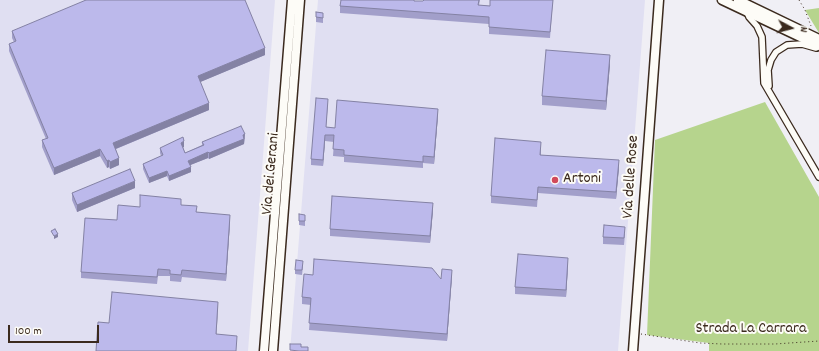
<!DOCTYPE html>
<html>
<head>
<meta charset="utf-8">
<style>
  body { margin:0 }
  #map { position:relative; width:819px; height:351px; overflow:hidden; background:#f0eff5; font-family:Dekko,sans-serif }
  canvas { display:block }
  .north { position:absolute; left:771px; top:8px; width:40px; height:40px; -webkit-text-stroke:3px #fdfcf7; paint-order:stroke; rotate:97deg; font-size:11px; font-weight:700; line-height:16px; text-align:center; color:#3b2a1e }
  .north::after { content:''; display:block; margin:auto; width:14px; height:18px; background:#3b2a1e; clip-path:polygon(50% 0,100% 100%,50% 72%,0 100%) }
  .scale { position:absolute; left:8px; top:325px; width:91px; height:18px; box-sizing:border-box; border:2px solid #3b2a1e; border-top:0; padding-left:5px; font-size:12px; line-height:14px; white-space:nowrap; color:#3b2a1e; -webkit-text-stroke:3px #fdfcf7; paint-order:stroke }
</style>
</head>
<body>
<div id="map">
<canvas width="819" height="351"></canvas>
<div class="north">N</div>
<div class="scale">100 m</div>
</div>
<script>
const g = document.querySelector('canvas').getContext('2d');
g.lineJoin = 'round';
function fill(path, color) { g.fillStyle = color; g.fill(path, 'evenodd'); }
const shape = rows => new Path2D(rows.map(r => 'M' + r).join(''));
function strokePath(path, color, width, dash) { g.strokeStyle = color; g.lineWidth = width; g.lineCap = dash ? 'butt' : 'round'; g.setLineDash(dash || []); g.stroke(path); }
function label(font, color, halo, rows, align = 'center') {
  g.font = font + ' Dekko,sans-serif'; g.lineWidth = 4; g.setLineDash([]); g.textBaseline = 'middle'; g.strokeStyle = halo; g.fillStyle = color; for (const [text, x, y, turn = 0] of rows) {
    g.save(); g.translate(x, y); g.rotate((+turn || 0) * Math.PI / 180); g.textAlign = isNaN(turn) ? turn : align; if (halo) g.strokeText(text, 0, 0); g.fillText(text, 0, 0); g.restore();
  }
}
fill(shape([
  [0,0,275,0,248,351,0,351],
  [318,0,645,0,618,351,290,351]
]), '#e0dff2');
fill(shape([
  [819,8,819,33,805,10],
  [765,102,819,197,819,351,709,351,709,343,647,335,655,140]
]), '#b6d48d');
const street = shape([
  [747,12,749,17,757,26,762,37,764,83,819,177],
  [769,86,768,70,771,60,776,52,787,45,802,44,816,48]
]);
const secondary = shape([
  [722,0,819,46],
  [738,0,819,39],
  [264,351,292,0],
  [273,351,300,0],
  [633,351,659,0]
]);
strokePath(street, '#3b2a1e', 8);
strokePath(secondary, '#3b2a1e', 11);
strokePath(shape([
  [799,0,805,10,811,26],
  [641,334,700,343,722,344,775,344,819,341]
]), '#3b2a1e', 1, [1, 3]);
strokePath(street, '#fdfcf7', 5.5);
strokePath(secondary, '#fdfcf7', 8);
fill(shape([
  [424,0,480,0,479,5,490,6,553,0,550,38,489,34,489,24,340,13,340,6,415,1,423,1],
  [316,12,323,13,323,23,316,22],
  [12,31,265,55,200,82,209,110,116,149,119,165,110,169,109,167,107,168,100,156,54,175,42,147,42,140,46,139,9,51,9,44,14,42,12,38],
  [610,64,606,110,542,105,542,96],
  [328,105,326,127,335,128,438,115,434,164,423,163,423,168,344,162,344,157,333,156,334,142,325,141,323,166,311,165,311,159],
  [245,134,244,144,209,159,208,158,190,165,191,172,169,181,167,176,149,183,143,169,143,164,161,156,160,153,160,148,184,147,183,147,185,153,202,145,202,142],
  [541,149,541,155,619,167,616,199,538,193,537,207,491,203,491,196],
  [135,188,77,212,72,200,72,193],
  [181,205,197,212,230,222,226,281,182,277,181,282,170,281,170,276,158,276,157,284,81,278,81,272,117,220,140,207],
  [433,210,430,243,330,236,330,229],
  [305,220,305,226,299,225,299,221],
  [625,234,624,245,603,244,603,237],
  [568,265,566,297,515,294,515,287],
  [303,266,302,275,295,274,295,270],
  [313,275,441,279,452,276,447,341,309,330,311,305,302,304,302,297]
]), '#a29fca');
fill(shape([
  [265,48,265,55,198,83,198,76],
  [610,55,610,64,606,110,606,101],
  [209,103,209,110,113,150,113,143],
  [438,109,438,115,434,164,434,157],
  [245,134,244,144,209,159,209,153],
  [325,135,325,141,323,166,323,160],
  [184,141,184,147,181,148,181,143],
  [100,149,100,156,54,175,54,168],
  [208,152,208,158,188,166,188,161],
  [119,158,119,165,110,169,110,162],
  [109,160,109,167,107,168,107,161],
  [619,160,619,167,616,199,616,192],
  [191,167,191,172,169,181,169,176],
  [167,171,167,176,149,183,149,178],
  [135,181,135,188,77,212,77,205],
  [433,203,433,210,430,243,430,236],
  [230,215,230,222,226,281,226,274],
  [58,234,58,237,54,239,54,236],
  [568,258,568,265,566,297,566,290],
  [452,270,452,276,447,341,447,334],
  [218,302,218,309,216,341,216,334]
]), '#8482a4');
const building = shape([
  [86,0,245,0,265,48,198,76,209,103,113,143,119,158,110,162,109,160,107,161,100,149,54,168,42,140,48,138,9,44,16,41,12,31,86,0],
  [341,0,414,0,414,1,423,1,424,0,479,0,478,5,490,6,490,0,553,0,550,32,489,27,489,17,340,6,341,0],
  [316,12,323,13,323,18,316,17,316,12],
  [546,50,610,55,606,101,542,96,546,50],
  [316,98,328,99,326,127,335,128,337,100,438,109,434,157,423,156,423,162,344,155,344,150,333,149,334,135,325,135,323,160,311,159,316,98],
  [241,126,245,134,243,135,244,139,209,153,208,152,188,161,191,167,169,176,167,171,149,178,143,164,163,155,160,148,183,137,184,141,181,143,185,153,204,145,202,142,241,126],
  [495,138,541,142,540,155,619,160,616,192,538,187,537,200,491,196,495,138],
  [130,169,135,181,77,205,72,193,130,169],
  [140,195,181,199,181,205,197,206,196,212,230,215,226,274,182,270,181,275,170,274,170,270,158,269,157,277,81,272,85,218,117,220,118,205,140,207,140,195],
  [332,196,433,203,430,236,330,229,332,196],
  [299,214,305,215,305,221,299,221,299,214],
  [604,225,625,227,624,238,603,237,604,225],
  [55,229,58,234,54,236,51,231,55,229],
  [518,254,568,258,566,290,515,287,518,254],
  [314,259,432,268,441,279,442,269,452,270,447,334,309,323,311,298,302,297,304,274,313,275,314,259],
  [296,260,303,261,302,270,295,270,296,260],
  [112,292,218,302,216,334,237,336,236,351,96,351,98,322,109,323,112,292],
  [290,344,301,344,301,347,308,347,308,351,299,351,290,350,290,344]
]);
fill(building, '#bcb9eb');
strokePath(building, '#8482a4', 1);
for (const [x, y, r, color] of [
  [555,180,4,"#d1495b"]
]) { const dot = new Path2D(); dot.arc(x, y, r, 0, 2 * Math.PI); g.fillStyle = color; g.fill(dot); strokePath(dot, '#fdfcf7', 1.5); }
label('16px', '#3b2a1e', '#fdfcf7', [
  ["Via dei Gerani",272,174,-85],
  ["Via delle Rose",632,177,-86],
  ["Strada La Carrara",751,330]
]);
label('16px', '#3b2a1e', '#fdfcf7', [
  ["Artoni",563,180]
], 'left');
</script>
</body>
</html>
